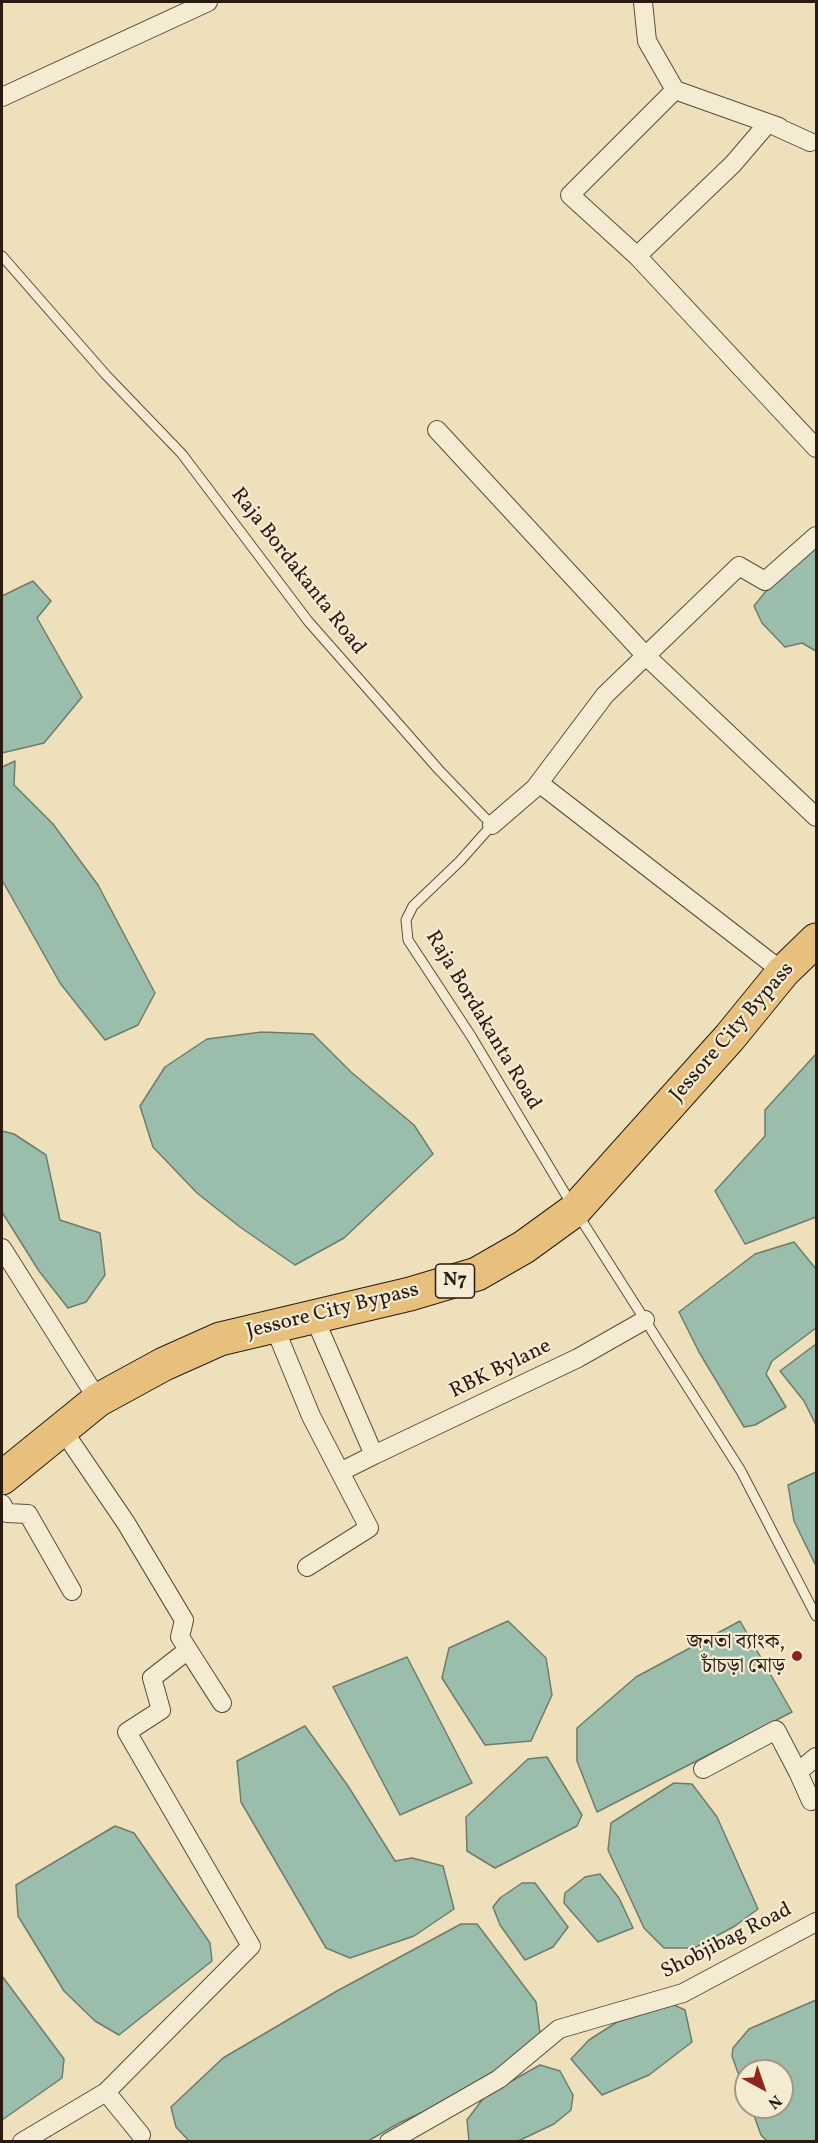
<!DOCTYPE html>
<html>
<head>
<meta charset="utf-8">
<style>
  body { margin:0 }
  #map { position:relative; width:818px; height:2143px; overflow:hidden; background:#eee0bb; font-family:Vollkorn,serif }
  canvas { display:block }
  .frame { position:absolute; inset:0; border:3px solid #2b1a0f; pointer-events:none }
  .north { position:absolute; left:734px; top:2059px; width:60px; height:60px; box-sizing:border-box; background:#f4ebd3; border:2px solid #a49785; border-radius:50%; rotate:140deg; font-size:16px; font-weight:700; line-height:24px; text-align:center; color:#2b1a0f }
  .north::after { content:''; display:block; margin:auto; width:21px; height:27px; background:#8f2418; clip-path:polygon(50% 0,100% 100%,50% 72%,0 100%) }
</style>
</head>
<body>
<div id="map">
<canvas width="818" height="2143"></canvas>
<div class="frame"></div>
<div class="north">N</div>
</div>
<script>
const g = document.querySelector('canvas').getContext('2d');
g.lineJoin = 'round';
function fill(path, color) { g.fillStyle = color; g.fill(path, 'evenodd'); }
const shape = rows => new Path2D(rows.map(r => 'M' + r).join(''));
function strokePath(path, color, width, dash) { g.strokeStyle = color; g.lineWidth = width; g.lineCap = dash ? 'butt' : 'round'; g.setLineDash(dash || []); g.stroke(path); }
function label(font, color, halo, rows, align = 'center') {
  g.font = font + ' Vollkorn,"Noto Serif Bengali",serif'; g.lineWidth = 4.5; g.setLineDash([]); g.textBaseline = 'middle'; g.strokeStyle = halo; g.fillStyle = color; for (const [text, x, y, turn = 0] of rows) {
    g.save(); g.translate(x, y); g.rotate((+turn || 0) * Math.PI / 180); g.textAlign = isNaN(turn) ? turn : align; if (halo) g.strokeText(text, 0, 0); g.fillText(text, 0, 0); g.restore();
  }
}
const water = shape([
  [816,547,816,651,802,643,785,647,762,623,754,606,774,581,816,547],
  [33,581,51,601,37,618,82,697,44,743,2,753,2,596,33,581],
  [15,761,14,785,53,824,98,885,155,993,138,1025,105,1040,60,983,2,880,2,767,15,761],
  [262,1032,313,1034,351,1072,414,1125,433,1154,344,1238,295,1265,240,1227,197,1193,153,1147,140,1106,165,1067,207,1039,262,1032],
  [816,1054,816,1217,745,1244,715,1191,765,1136,765,1110,816,1054],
  [2,1131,14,1134,46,1155,60,1220,100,1233,105,1275,86,1302,68,1308,39,1271,2,1212,2,1131],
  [794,1242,816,1269,816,1328,772,1361,766,1374,786,1407,755,1425,744,1427,699,1352,679,1312,755,1254,794,1242],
  [816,1344,816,1425,804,1401,780,1371,816,1344],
  [816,1472,816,1566,794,1521,788,1485,816,1472],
  [508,1621,546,1658,552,1695,531,1741,485,1745,442,1678,449,1648,508,1621],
  [740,1621,792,1712,597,1812,577,1761,577,1728,636,1677,740,1621],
  [407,1657,472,1783,400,1815,333,1687,407,1657],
  [305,1726,348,1786,395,1861,412,1858,443,1866,454,1909,414,1936,350,1958,326,1948,241,1802,237,1761,305,1726],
  [547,1757,582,1815,577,1826,495,1868,467,1851,466,1817,528,1759,547,1757],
  [674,1783,692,1784,717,1817,758,1909,735,1926,694,1948,664,1948,644,1928,608,1850,611,1823,674,1783],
  [115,1826,134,1833,210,1943,212,1961,119,2035,95,2021,64,1991,18,1916,16,1885,115,1826],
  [600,1874,619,1898,633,1928,598,1942,564,1903,565,1893,585,1877,600,1874],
  [522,1883,535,1883,568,1927,553,1947,525,1960,500,1925,493,1907,500,1898,522,1883],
  [461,1924,477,1924,536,2002,541,2041,464,2093,399,2123,368,2141,189,2141,176,2127,171,2107,223,2058,337,1991,461,1924],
  [2,1976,64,2059,62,2078,2,2120,2,1976],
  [816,2000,816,2141,767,2141,761,2135,751,2107,782,2107,782,2071,746,2071,746,2095,732,2056,733,2048,749,2029,816,2000],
  [674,2005,685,2010,692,2042,649,2075,602,2095,571,2059,589,2040,617,2022,674,2005],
  [540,2065,560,2071,573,2095,571,2110,554,2124,518,2141,469,2141,467,2120,485,2096,540,2065]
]);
fill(water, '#9abeab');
strokePath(water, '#6e7c6d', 1.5);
const lane = shape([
  [2,256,106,375,182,454,308,621,439,770,492,825,460,861,413,906,406,920,408,940,471,1036,575,1210,741,1471,816,1616]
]);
const street = shape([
  [643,2,647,41,675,90,779,127],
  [2,97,208,2],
  [810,142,768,123,733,164,637,256,816,448],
  [637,256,570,195,675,90],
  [437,430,645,655,816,817],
  [539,783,783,972],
  [492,825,535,788,605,695,739,566,765,581,816,536],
  [2,1248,98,1400],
  [314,1317,374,1455,578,1358,645,1320],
  [274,1326,311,1416,369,1528,307,1567],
  [62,1429,126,1523,184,1620,180,1637,222,1703,188,1650,152,1678,161,1710,127,1732,251,1946,106,2092,141,2135],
  [340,1472,374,1455],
  [2,1504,7,1513,28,1514,72,1591],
  [703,1769,776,1730,798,1772],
  [811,1801,798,1772,816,1757],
  [22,2142,106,2092],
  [389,2142,499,2079,559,2029,683,1993,816,1922]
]);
const highway = shape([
  [2,1478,98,1400,164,1364,220,1339,410,1294,477,1274,524,1247,575,1210,730,1037,783,972,816,940]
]);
strokePath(lane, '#5c4c3a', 11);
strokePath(street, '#5c4c3a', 20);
strokePath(highway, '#2b1a0f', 35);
strokePath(lane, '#f4ebd3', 9);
strokePath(street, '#f4ebd3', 18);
strokePath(highway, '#e7c07e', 33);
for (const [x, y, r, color] of [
  [797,1656,6,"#8f2418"]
]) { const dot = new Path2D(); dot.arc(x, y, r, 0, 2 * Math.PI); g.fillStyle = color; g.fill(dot); strokePath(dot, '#f4ebd3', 2); }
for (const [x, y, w] of [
  [455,1281,39]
]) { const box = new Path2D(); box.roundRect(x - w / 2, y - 17, w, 34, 4.5); g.fillStyle = '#f4ebd3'; g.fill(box); strokePath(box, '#2b1a0f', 1.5); }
label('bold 20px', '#2b1a0f', null, [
  ["N7",455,1281]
]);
label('21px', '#2b1a0f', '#f4ebd3', [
  ["Raja Bordakanta Road",297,572,52],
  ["Raja Bordakanta Road",482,1021,59],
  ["Jessore City Bypass",733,1033,-49],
  ["Jessore City Bypass",333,1312,-14],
  ["RBK Bylane",501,1370,-26],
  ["Shobjibag Road",727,1942,-27]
]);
label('21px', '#2b1a0f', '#f4ebd3', [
  ["জনতা ব্যাংক,",785,1644],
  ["চাঁচড়া মোড়",785,1668]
], 'right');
</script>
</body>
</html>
